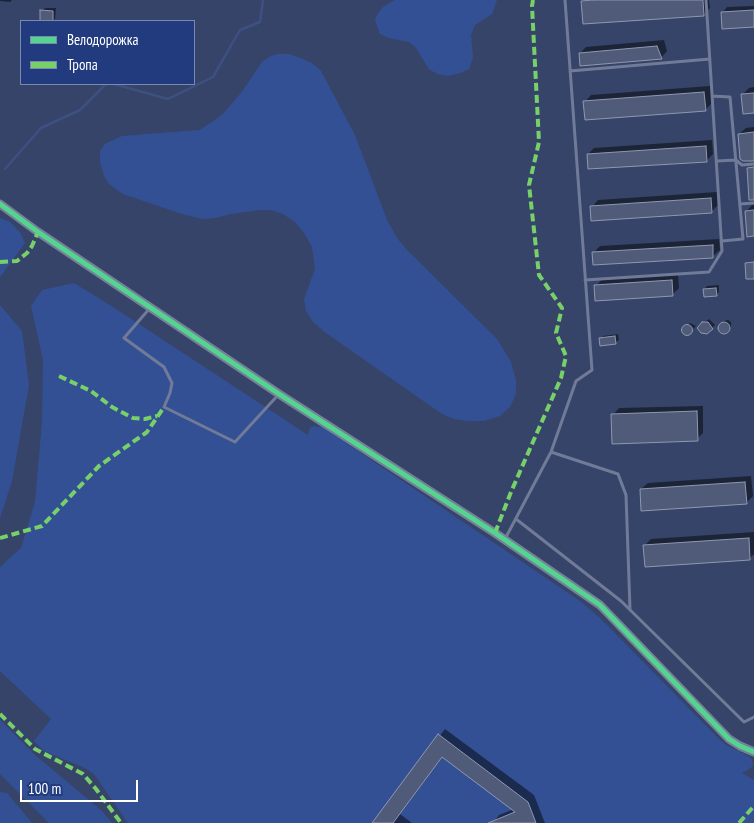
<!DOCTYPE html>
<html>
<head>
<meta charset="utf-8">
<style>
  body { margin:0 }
  #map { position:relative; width:754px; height:823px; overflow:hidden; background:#364469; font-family:"PT Sans Narrow",sans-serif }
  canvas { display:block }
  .legend { position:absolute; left:20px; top:20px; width:175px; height:65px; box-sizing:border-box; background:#213b7e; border:1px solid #7a89b2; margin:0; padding:6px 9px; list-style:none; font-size:15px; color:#fff }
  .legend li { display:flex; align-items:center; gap:10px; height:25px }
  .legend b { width:25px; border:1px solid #7a89b2 }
  .scale { position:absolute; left:20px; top:780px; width:118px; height:22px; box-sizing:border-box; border:2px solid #fff; border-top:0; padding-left:6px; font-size:15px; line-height:18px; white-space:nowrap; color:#fff; -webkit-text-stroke:4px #213b7e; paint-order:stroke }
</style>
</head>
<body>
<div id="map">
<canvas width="754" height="823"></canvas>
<ul class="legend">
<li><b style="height:6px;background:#53d58f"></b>Велодорожка</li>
<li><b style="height:6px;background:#78d068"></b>Тропа</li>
</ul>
<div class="scale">100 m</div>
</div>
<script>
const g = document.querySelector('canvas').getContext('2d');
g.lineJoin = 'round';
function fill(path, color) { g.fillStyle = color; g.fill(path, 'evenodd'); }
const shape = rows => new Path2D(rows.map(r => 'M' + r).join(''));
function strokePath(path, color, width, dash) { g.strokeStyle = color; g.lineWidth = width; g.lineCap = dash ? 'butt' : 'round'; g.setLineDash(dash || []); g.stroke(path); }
fill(shape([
  [395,0,497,0,492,14,475,25,471,35,473,58,469,69,460,73,448,76,437,74,429,69,416,48,409,42,389,38,380,34,375,21,377,15,383,7],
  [277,54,289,54,300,58,312,63,321,71,355,135,387,220,397,238,407,250,497,339,511,362,516,381,516,394,510,407,500,416,484,421,468,421,454,419,442,414,326,333,313,322,306,311,304,299,315,269,312,247,304,233,295,222,283,214,271,210,260,210,231,214,215,218,202,219,182,214,123,194,109,184,104,176,100,162,100,151,105,144,122,136,200,130,222,115,241,93,262,62,269,57],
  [0,218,10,222,20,232,25,243,0,277],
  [74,283,113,307,308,435,310,428,313,426,324,428,580,601,601,619,716,736,726,745,750,757,752,760,753,764,751,768,742,773,754,780,754,823,128,823,94,774,85,768,44,751,34,741,51,719,0,671,0,567,21,548,35,502,42,422,43,360,31,306,42,290],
  [0,305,22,331,29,385,12,481,0,518],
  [0,720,35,755,102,811,112,823,49,823,0,774],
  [0,792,7,793,32,823,0,823]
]), '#345095');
fill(shape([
  [0,0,12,0,10,2,0,1],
  [584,0,709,0,710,8,703,15,582,1],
  [754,6,754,26,723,12,727,7],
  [45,8,56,8,55,19,53,21,41,21,42,11],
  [664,40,667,51,661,58,580,53,586,47],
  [710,86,712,103,705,110,585,102,591,95],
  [754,87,754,112,743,94,749,88],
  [754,127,754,160,739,134,746,128],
  [712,140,713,154,707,160,588,154,594,148],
  [717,192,718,205,711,212,592,207,598,200],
  [752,205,754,205,754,235,746,212],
  [719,239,720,250,713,256,594,264,593,253,600,246],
  [678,274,679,288,672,295,596,286,602,279],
  [719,285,719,292,716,295,704,289,707,286],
  [709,319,715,325,707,333,703,323],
  [728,320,731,322,731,327,725,332,722,332,718,328,724,321],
  [690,323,696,326,688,334,684,333,685,327],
  [618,334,619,340,616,342,601,339,603,336],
  [703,406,703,433,697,439,613,415,619,408],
  [751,476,753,496,746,503,641,489,648,483],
  [754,532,754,554,750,558,645,545,651,539],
  [445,729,534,795,545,823,493,823,499,815,514,809,443,756,400,814,412,823,373,823]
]), '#0007');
strokePath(shape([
  [114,84,168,99,213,77,240,30,260,22,263,0],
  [5,169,41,128,80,110,106,84]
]), '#3d5082', 2.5);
const building = shape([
  [593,0,703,0,704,16,583,24,581,1,593,0],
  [40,10,53,11,53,21,40,21,40,10],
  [754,10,754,27,722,29,721,12,754,10],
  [657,46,662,59,580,66,579,53,657,46],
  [704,92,706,111,585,120,583,101,704,92],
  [754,93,754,113,743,114,741,94,754,93],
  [754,132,754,161,743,161,740,159,738,134,754,132],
  [706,146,707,162,588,169,587,154,706,146],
  [754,167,754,200,749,200,747,168,754,167],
  [711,198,712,213,591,221,590,206,711,198],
  [754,210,754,236,747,237,745,211,754,210],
  [713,245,713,258,593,265,592,252,713,245],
  [754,262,754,279,746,279,745,263,754,262],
  [672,280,673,296,595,301,594,285,672,280],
  [716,288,717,296,704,297,703,289,716,288],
  [702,322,708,322,713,329,707,334,701,333,697,328,702,322],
  '718 328a6 6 0 1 1 12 0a6 6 0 1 1-12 0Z',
  '681.5 330a5.5 5.5 0 1 1 11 0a5.5 5.5 0 1 1-11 0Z',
  [615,336,616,344,600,346,599,338,615,336],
  [697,411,698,441,612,444,611,414,697,411],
  [745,482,747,504,641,511,640,489,745,482],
  [749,538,750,560,645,567,643,545,749,538],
  [438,734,528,802,536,823,488,823,515,812,442,757,393,823,372,823,438,734]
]);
fill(building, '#505b79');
strokePath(building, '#8f98ae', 1);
strokePath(shape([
  [570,71,710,59],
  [712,96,730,97,743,239,722,241],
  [717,161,736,160,742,165,754,164],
  [740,204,754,203],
  [585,280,709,272,722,251,706,0],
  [150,308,124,338,164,367,172,383,170,393,164,407,235,442,279,394],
  [551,452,618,474,626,495,630,609],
  [516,519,621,601,744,722,754,717],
  [505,539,551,452,576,381,592,370,565,0]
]), '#717b98', 3);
strokePath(shape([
  [0,204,38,232,279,394,495,533,600,605,729,739,740,746,754,752]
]), '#77809b', 9);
strokePath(shape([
  [0,262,17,261,27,253,32,246,38,232],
  [59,376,91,391,112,407,133,418,145,419,157,416],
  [495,533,511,492,561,378,566,356,556,333,562,308,539,275,529,185,539,142,532,6,533,0],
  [0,538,42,526,99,466,147,432,164,407],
  [0,714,35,749,83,774,96,789,121,823],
  [739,823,754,806]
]), '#78d068', 4, [8, 4]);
strokePath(shape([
  [0,204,38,232,279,394,495,533,600,605,729,739,740,746,754,752]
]), '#53d58f', 5);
</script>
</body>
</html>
